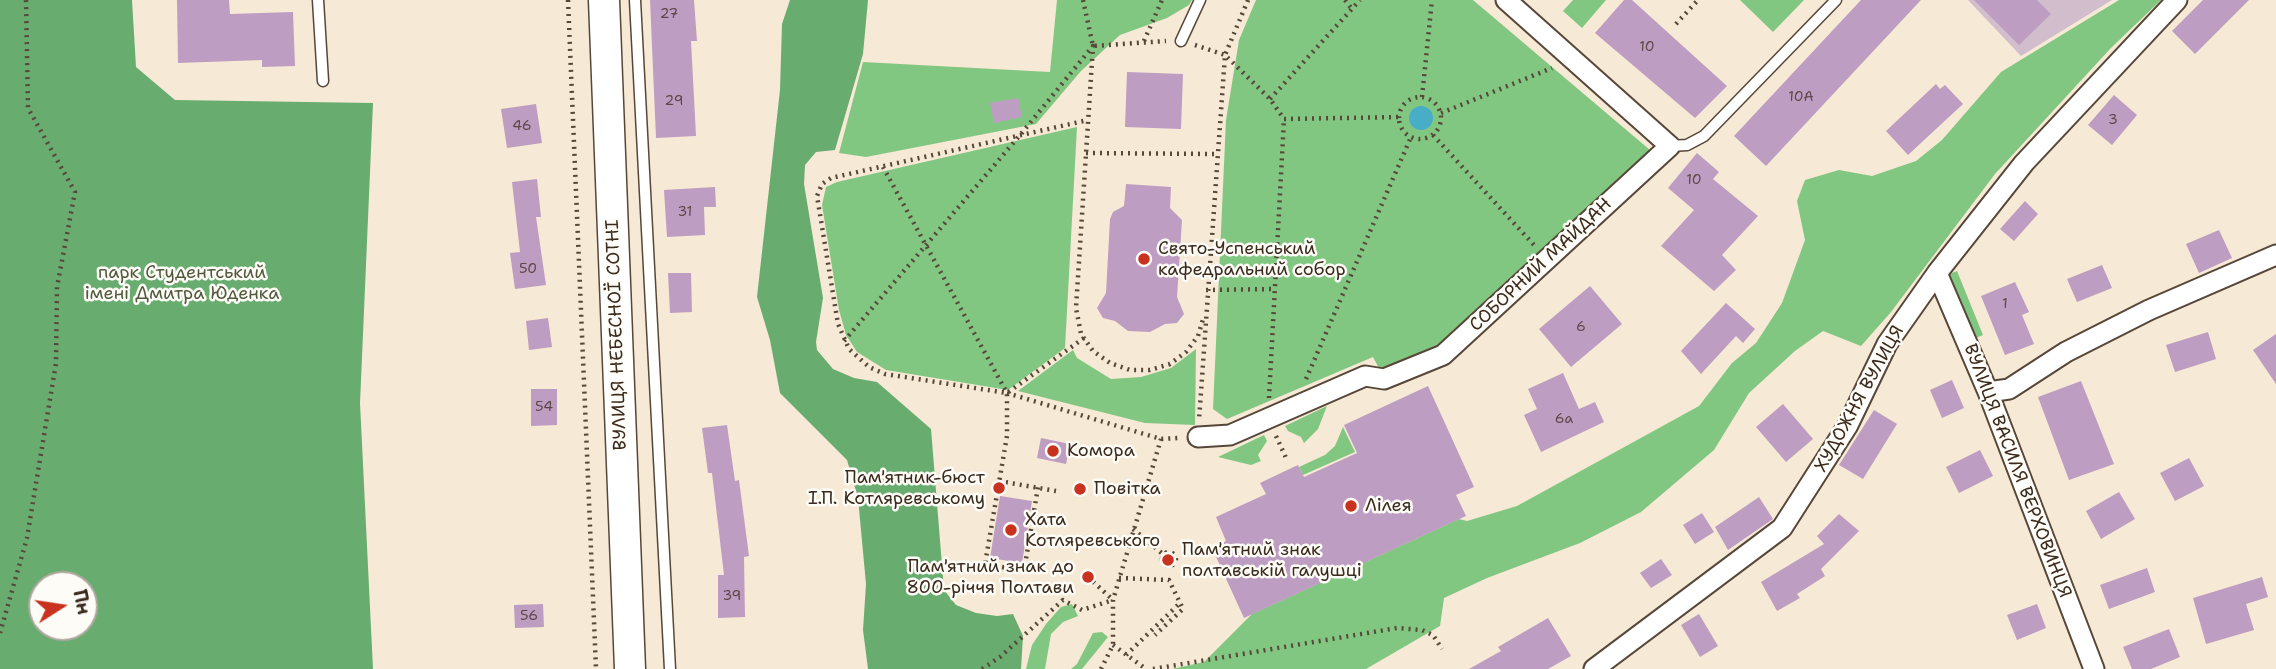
<!DOCTYPE html>
<html>
<head>
<meta charset="utf-8">
<style>
  body { margin:0 }
  #map { position:relative; width:2276px; height:669px; overflow:hidden; background:#f6e9d5; font-family:"Shantell Sans",sans-serif }
  canvas { display:block }
  .north { position:absolute; left:28px; top:571px; width:70px; height:70px; box-sizing:border-box; background:#fdfcf7; border:2px solid #afa8a0; border-radius:50%; rotate:78deg; font-size:19px; font-weight:700; line-height:28px; text-align:center; color:#3b2a1e }
  .north::after { content:''; display:block; margin:auto; width:24px; height:32px; background:#c8321e; clip-path:polygon(50% 0,100% 100%,50% 72%,0 100%) }
</style>
</head>
<body>
<div id="map">
<canvas width="2276" height="669"></canvas>
<div class="north">Пн</div>
</div>
<script>
const g = document.querySelector('canvas').getContext('2d');
g.lineJoin = 'round';
function fill(path, color) { g.fillStyle = color; g.fill(path, 'evenodd'); }
const shape = rows => new Path2D(rows.map(r => 'M' + r).join(''));
function strokePath(path, color, width, dash) { g.strokeStyle = color; g.lineWidth = width; g.lineCap = dash ? 'butt' : 'round'; g.setLineDash(dash || []); g.stroke(path); }
function label(font, color, halo, rows, align = 'center') {
  g.font = font + ' "Shantell Sans",sans-serif'; g.lineWidth = 5; g.setLineDash([]); g.textBaseline = 'middle'; g.strokeStyle = halo; g.fillStyle = color; for (const [text, x, y, turn = 0] of rows) {
    g.save(); g.translate(x, y); g.rotate((+turn || 0) * Math.PI / 180); g.textAlign = isNaN(turn) ? turn : align; if (halo) g.strokeText(text, 0, 0); g.fillText(text, 0, 0); g.restore();
  }
}
fill(shape([
  [1968,0,2112,0,2021,56]
]), '#d1bdcc');
fill(shape([
  [1057,0,1192,0,1189,5,1167,18,1120,35,1081,71,1036,124,866,157,839,153,863,62,1050,72],
  [1256,0,1473,0,1650,150,1440,349,1381,372,1373,357,1227,419,1213,409,1226,120,1239,40],
  [1573,0,1606,0,1582,28,1563,11],
  [1740,0,1804,0,1773,32],
  [2119,0,2161,0,2110,49,1995,174,1891,312,1861,346,1823,331,1795,351,1749,393,1714,450,1641,512,1580,543,1487,578,1444,598,1440,626,1366,669,1172,669,1204,662,1252,614,1459,519,1467,521,1517,506,1699,406,1732,363,1756,343,1782,303,1805,240,1797,201,1805,180,1839,170,1872,176,1916,161,1942,140,2001,72],
  [1077,127,1065,348,1008,390,886,370,857,352,846,335,839,310,822,205,826,187,837,182],
  [1957,271,1983,335,1971,340,1944,276],
  [1196,349,1195,425,1145,423,1018,391,1073,350,1077,358,1111,379,1141,377,1171,368],
  [1327,406,1318,429,1304,443,1301,437,1288,431,1285,426],
  [1343,427,1355,452,1303,475,1299,467,1325,455,1335,446],
  [1264,435,1267,441,1258,455,1261,461,1251,465,1218,457],
  [1072,604,1078,616,1063,622,1051,634,1045,669,1026,669,1032,645,1046,624,1061,607],
  [1102,632,1108,637,1082,669,1071,669,1077,664,1093,633]
]), '#82c781');
fill(shape([
  [0,0,132,0,136,67,175,100,373,103,360,403,373,669,0,669],
  [84,585,84,627,42,627,42,585],
  [790,0,868,0,863,54,835,150,816,152,805,165,804,184,823,298,816,342,817,350,833,369,854,378,877,382,931,429,944,590,956,605,976,613,997,616,1013,614,1023,636,1021,669,868,669,863,630,866,584,858,498,847,460,780,393,770,340,757,297,780,90,782,24]
]), '#69ac6f');
fill(shape([
  '1409 118a12 12 0 1 1 24 0a12 12 0 1 1-24 0Z'
]), '#48aec7');
fill(shape([
  [177,0,229,0,230,14,293,12,295,66,262,67,262,60,178,63],
  [650,0,694,0,697,41,691,41,696,136,656,138],
  [1624,0,1632,0,1727,86,1695,118,1595,33],
  [1861,0,1921,0,1766,166,1734,136],
  [1974,0,2037,0,2051,14,2019,45],
  [2203,0,2249,0,2195,54,2172,31],
  [1127,72,1183,74,1181,129,1125,127],
  [1936,84,1940,89,1945,85,1963,104,1908,155,1886,131],
  [2114,95,2137,115,2112,145,2088,125],
  [1018,98,1022,117,994,123,990,103],
  [536,104,542,143,507,148,501,109],
  [1697,153,1719,172,1713,179,1758,216,1722,255,1736,270,1714,291,1661,246,1694,210,1668,188],
  [537,179,541,217,536,217,546,285,515,289,510,253,520,252,512,182],
  [1126,184,1171,187,1170,208,1182,220,1177,297,1184,314,1177,323,1165,324,1150,332,1128,331,1115,321,1103,318,1097,308,1106,293,1110,219,1113,212,1124,206],
  [715,187,716,207,704,207,705,235,667,237,664,190],
  [2025,201,2038,214,2014,241,2000,229],
  [2219,230,2232,258,2199,273,2186,244],
  [2102,265,2112,288,2077,302,2067,279],
  [668,273,691,273,692,312,670,313],
  [2015,282,2029,312,2022,315,2034,344,2005,355,1981,296],
  [1590,286,1622,324,1571,367,1539,329],
  [1726,303,1755,329,1743,343,1736,336,1701,374,1681,351],
  [548,318,552,347,529,350,526,321],
  [2208,332,2216,359,2175,372,2166,345],
  [2276,334,2276,384,2253,350],
  [1563,373,1579,409,1595,402,1604,422,1541,452,1524,415,1537,409,1528,389],
  [1952,380,1964,408,1942,418,1930,390],
  [2081,381,2114,464,2069,480,2038,397],
  [1428,386,1474,487,1456,495,1466,516,1244,618,1212,548,1226,541,1216,517,1266,494,1260,483,1283,472,1298,465,1304,477,1357,453,1344,425],
  [531,389,557,389,557,425,531,426],
  [1783,404,1813,439,1786,462,1756,427],
  [1874,410,1897,424,1863,479,1839,465],
  [727,425,735,481,739,480,749,556,744,557,745,617,718,618,718,575,724,575,712,473,708,473,702,428],
  [1041,438,1070,444,1066,464,1037,458],
  [1980,450,1993,476,1959,493,1946,467],
  [2189,458,2204,486,2175,501,2160,473],
  [2119,492,2135,519,2101,539,2086,511],
  [1000,496,1032,501,1022,563,990,558],
  [1759,497,1773,519,1728,550,1715,527],
  [1702,513,1714,532,1695,544,1683,525],
  [1839,514,1859,531,1821,569,1825,576,1797,594,1800,598,1777,611,1761,582,1824,544,1817,536],
  [1661,559,1672,575,1651,588,1640,573],
  [2147,568,2155,592,2109,609,2100,585],
  [2262,577,2268,597,2246,604,2254,630,2206,644,2193,598],
  [543,604,544,627,515,628,514,605],
  [2037,604,2046,628,2017,640,2007,615],
  [1699,614,1718,646,1700,657,1681,625],
  [1548,618,1571,656,1548,669,1469,669,1501,651,1498,647],
  [2169,629,2180,657,2151,669,2132,669,2123,647]
]), '#be9dc2');
const lane = shape([
  [318,0,323,81],
  [635,0,670,669],
  [1181,41,1200,0],
  [1670,146,1687,145,1704,136,1836,0]
]);
const street = shape([
  [1937,273,1988,392,2094,669],
  [1988,392,2009,389,2066,352,2149,310,2276,255],
  [1198,437,1230,435,1365,376,1384,379,1443,355,1670,146,1506,0],
  [1594,669,1782,528,1848,425,1887,344,1937,273,2024,163,2177,0]
]);
const primary = shape([
  [604,0,630,669]
]);
strokePath(lane, '#574739', 13);
strokePath(street, '#574739', 23);
strokePath(primary, '#574739', 33);
strokePath(shape([
  [568,0,596,669],
  [1083,0,1093,46,1166,41],
  [1248,0,1225,55,1270,99,1284,119,1400,117],
  [1345,0,1352,9],
  [1676,24,1698,0],
  [1144,41,1162,0],
  [1195,45,1225,55,1199,420],
  [1422,97,1432,0],
  '1399 118a21 21 0 1 1 42 0a21 21 0 1 1-42 0Z',
  [1270,99,1360,0],
  [1441,113,1552,68],
  [1433,135,1534,245],
  [1086,153,1216,154],
  [883,167,1007,393,1007,436,985,564,1024,571,1038,487],
  [1206,290,1275,289],
  [1084,338,1007,393,885,374,869,367,849,349,838,324,817,196,822,184,831,178,1088,120],
  [844,341,1021,134,1093,46,1076,308,1081,334,1093,351,1110,363,1130,370,1150,370,1170,364,1186,352,1198,336,1204,316],
  [1306,379,1411,137],
  [1007,393,1161,439,1178,438],
  [1269,398,1284,119],
  [1276,436,1287,460],
  [999,481,1056,491],
  [1133,529,1164,555],
  '1162 559a7 7 0 1 1 14 0a7 7 0 1 1-14 0Z',
  [1088,577,1112,599],
  [1119,578,1169,580,1183,609,1155,635],
  [0,633,27,538,56,363,57,287,75,192,28,108,26,0],
  [1113,645,1146,669],
  [1126,655,1180,603],
  [982,669,1000,657,1063,600,1082,610,1113,600],
  [1101,669,1113,645,1113,600,1161,439],
  [1153,669,1397,628,1422,630,1433,635,1442,649]
]), '#574739', 4.5, [2, 5]);
strokePath(lane, '#fff', 10);
strokePath(street, '#fff', 19);
strokePath(primary, '#fff', 30);
for (const [x, y, r, color] of [
  [1144,259,7,"#c8321e"],
  [1053,451,7,"#c8321e"],
  [999,488,7,"#c8321e"],
  [1080,489,7,"#c8321e"],
  [1351,506,7,"#c8321e"],
  [1011,530,7,"#c8321e"],
  [1168,560,7,"#c8321e"],
  [1088,577,7,"#c8321e"]
]) { const dot = new Path2D(); dot.arc(x, y, r, 0, 2 * Math.PI); g.fillStyle = color; g.fill(dot); strokePath(dot, '#fdfcf7', 2.5); }
label('14px', '#5c4747', null, [
  ["27",669,14],
  ["10",1647,47],
  ["10А",1801,97],
  ["29",674,101],
  ["3",2113,120],
  ["46",522,126],
  ["10",1694,180],
  ["31",685,212],
  ["50",528,269],
  ["1",2005,304],
  ["6",1581,327],
  ["54",544,407],
  ["6а",1564,419],
  ["39",732,596],
  ["56",529,616]
]);
label('18px', '#3b2a1e', '#fdfcf7', [
  ["Свято-Успенський",1158,249],
  ["кафедральний собор",1158,270],
  ["Комора",1067,451],
  ["Пам'ятник-бюст",985,478,"right"],
  ["І.П. Котляревському",985,499,"right"],
  ["Повітка",1094,489],
  ["Лілея",1365,506],
  ["Хата",1025,520],
  ["Котляревського",1025,541],
  ["Пам'ятний знак",1182,550],
  ["полтавській галушці",1182,571],
  ["Пам'ятний знак до",1074,567,"right"],
  ["800-річчя Полтави",1074,588,"right"]
], 'left');
label('18px', '#3b2a1e', '#fdfcf7', [
  ["СОБОРНИЙ МАЙДАН",1541,265,-43],
  ["ВУЛИЦЯ НЕБЕСНОЇ СОТНІ",617,335,-92],
  ["ХУДОЖНЯ ВУЛИЦЯ",1860,399,-61],
  ["ВУЛИЦЯ ВАСИЛЯ ВЕРХОВИНЦЯ",2017,471,69]
]);
label('18px', '#50593c', '#fdfcf7', [
  ["парк Студентський",182,273],
  ["імені Дмитра Юденка",182,294]
]);
</script>
</body>
</html>
